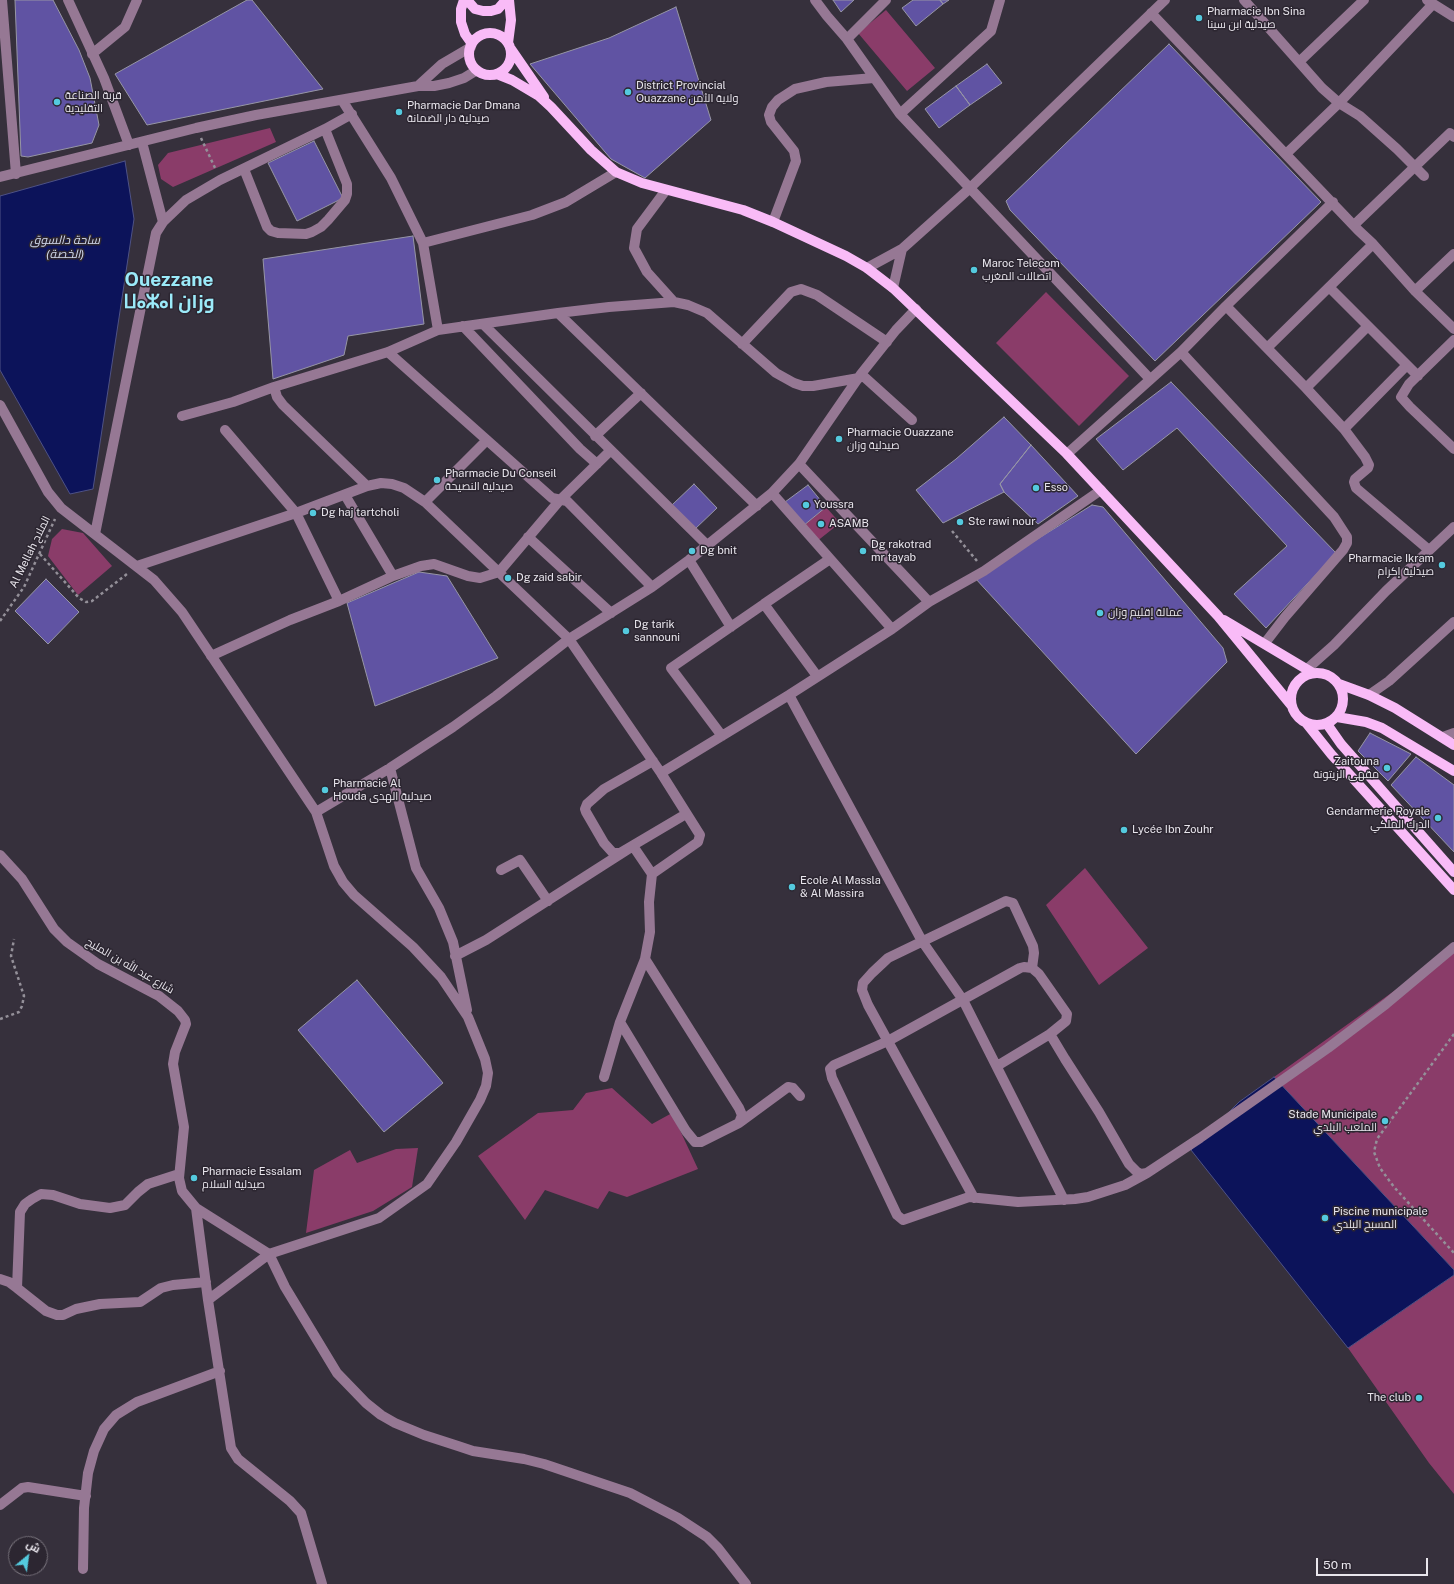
<!DOCTYPE html>
<html>
<head>
<meta charset="utf-8">
<style>
  body { margin:0 }
  #map { position:relative; width:1454px; height:1584px; overflow:hidden; background:#36303c; font-family:"Public Sans",Cairo,sans-serif }
  canvas { display:block }
  .north { position:absolute; left:8px; top:1536px; width:40px; height:40px; box-sizing:border-box; background:#2c2631; border:1px solid #78737c; border-radius:50%; rotate:29deg; font-size:11px; font-weight:700; line-height:16px; text-align:center; color:#e9e6ed }
  .north::after { content:''; display:block; margin:auto; width:14px; height:18px; background:#54cade; clip-path:polygon(50% 0,100% 100%,50% 72%,0 100%) }
  .scale { position:absolute; left:1316px; top:1558px; width:112px; height:18px; box-sizing:border-box; border:2px solid #e9e6ed; border-top:0; padding-left:5px; font-size:12px; line-height:14px; white-space:nowrap; color:#e9e6ed; -webkit-text-stroke:3px #2c2631; paint-order:stroke }
</style>
</head>
<body>
<div id="map">
<canvas width="1454" height="1584"></canvas>
<div class="north">ش</div>
<div class="scale">50 m</div>
</div>
<script>
const g = document.querySelector('canvas').getContext('2d');
g.lineJoin = 'round';
function fill(path, color) { g.fillStyle = color; g.fill(path, 'evenodd'); }
const shape = rows => new Path2D(rows.map(r => 'M' + r).join(''));
function strokePath(path, color, width, dash) { g.strokeStyle = color; g.lineWidth = width; g.lineCap = dash ? 'butt' : 'round'; g.setLineDash(dash || []); g.stroke(path); }
function label(font, color, halo, rows, align = 'center') {
  g.font = font + ' "Public Sans",Cairo,"Noto Sans Tifinagh",sans-serif'; g.lineWidth = 3; g.setLineDash([]); g.textBaseline = 'middle'; g.strokeStyle = halo; g.fillStyle = color; for (const [text, x, y, turn = 0] of rows) {
    g.save(); g.translate(x, y); g.rotate((+turn || 0) * Math.PI / 180); g.textAlign = isNaN(turn) ? turn : align; if (halo) g.strokeText(text, 0, 0); g.fillText(text, 0, 0); g.restore();
  }
}
fill(shape([
  [886,10,935,68,907,91,858,33],
  [270,128,276,142,173,187,161,179,158,165,168,153],
  [1046,292,1129,376,1079,426,996,343],
  [826,507,840,523,816,542,803,526],
  [62,529,83,533,112,566,78,595,48,556,52,539],
  [1085,868,1148,948,1099,985,1046,905],
  [1454,948,1454,1270,1274,1077],
  [612,1088,652,1124,672,1113,698,1169,627,1197,609,1191,598,1209,545,1190,525,1220,478,1156,538,1113,573,1110,586,1093],
  [418,1148,412,1187,373,1211,306,1233,314,1170,350,1150,357,1163,396,1149],
  [1454,1275,1454,1494,1429,1463,1348,1348]
]), '#8a3c69');
const water = shape([
  [125,161,134,219,93,489,70,494,0,370,0,196,125,161],
  [1274,1077,1454,1270,1454,1275,1348,1348,1191,1150,1239,1102,1274,1077]
]);
fill(water, '#0c135a');
strokePath(water, '#4e5286', 1);
const building = shape([
  [15,0,53,0,79,50,90,78,99,125,92,143,28,157,21,156,15,0],
  [247,0,252,0,323,89,147,125,115,74,247,0],
  [833,0,854,0,841,12,833,0],
  [913,0,940,0,943,4,916,26,902,8,913,0],
  [940,0,949,0,943,4,940,0],
  [676,7,711,120,645,178,611,159,530,64,609,38,676,7],
  [1169,44,1321,202,1155,361,1010,210,1006,201,1169,44],
  [987,64,1002,83,970,105,956,86,987,64],
  [956,86,970,105,939,128,925,109,956,86],
  [314,141,343,198,297,221,268,163,314,141],
  [413,236,424,324,348,336,344,355,273,379,263,259,413,236],
  [1171,382,1336,553,1266,628,1234,594,1287,546,1177,428,1123,470,1096,439,1171,382],
  [1004,417,1031,445,1000,484,1004,492,943,523,916,490,956,459,1004,417],
  [1031,445,1078,496,1038,524,1004,492,1000,484,1031,445],
  [694,484,717,508,695,529,672,505,694,484],
  [808,485,826,507,803,526,785,502,808,485],
  [1092,505,1103,507,1223,648,1227,662,1136,754,975,578,1092,505],
  [419,572,447,576,498,658,375,706,347,603,419,572],
  [46,579,79,612,48,644,15,611,46,579],
  [1370,733,1411,754,1388,781,1358,751,1370,733],
  [1416,757,1454,785,1454,852,1391,785,1416,757],
  [357,980,443,1083,384,1132,298,1030,357,980]
]);
fill(building, '#6053a3');
strokePath(building, '#9796a6', 1);
strokePath(shape([
  [201,138,216,170],
  [952,531,977,561],
  [40,554,79,598,86,602,92,601,127,574],
  [0,621,24,587,55,519],
  [0,1019,19,1012,22,1006,24,996,11,956,14,939],
  [1454,1034,1377,1139,1374,1152,1380,1168,1394,1187,1454,1253]
]), '#949099', 2.5, [3, 3]);
strokePath(shape([
  [2,0,16,174],
  [68,0,104,78,129,145],
  [815,0,827,16,847,39,900,114,1150,379],
  [1244,0,1322,88,1339,103,1360,116,1397,149,1424,176],
  [1427,0,1454,17],
  [1151,13,1358,230,1373,244,1415,291,1454,329],
  [847,39,886,0],
  [92,54,125,27,137,0],
  [1299,62,1364,0],
  [418,86,442,64,471,47],
  [342,100,391,178,423,243],
  [900,114,991,31,1000,0],
  [142,142,163,222],
  [1286,154,1339,103,1433,4],
  [244,169,267,227,271,231,278,233,306,234,312,232,321,227,328,220,345,200,347,194,347,184,325,129],
  [616,172,566,202,532,215,423,243,438,330,558,313,609,307,674,302,688,305,707,313,776,373,794,383,803,386,813,386,859,378],
  [0,177,196,128,256,115,418,86,434,86,449,83,464,78,477,70],
  [666,190,637,229,634,248,647,272,674,302],
  [773,222,796,161,794,151,771,122,769,115,772,107,778,100,795,89,826,82,874,78],
  [1354,225,1450,133,1454,137],
  [867,268,902,249,969,189,1165,0],
  [893,288,902,249],
  [1330,288,1418,376],
  [1415,291,1454,254],
  [1226,306,1306,388,1344,429,1365,457,1369,465,1368,468,1355,479,1354,482,1356,488,1429,550],
  [558,313,757,506],
  [483,324,708,546],
  [463,326,580,449,597,464],
  [1454,340,1409,384,1401,397,1410,407,1454,449],
  [742,344,791,292,801,289,817,295,887,342],
  [1267,348,1373,244],
  [388,352,552,498,567,501,652,587],
  [1181,352,1226,306,1333,202],
  [861,374,912,420],
  [274,387,277,397,283,405,367,486],
  [1306,388,1368,326],
  [0,405,48,492,61,508,154,580,182,612,316,812],
  [182,416,233,402,274,387,388,352,438,330],
  [1344,429,1407,365],
  [225,430,296,513,339,601],
  [595,436,641,393],
  [1067,454,1181,352,1334,517,1347,537,1347,543,1343,550,1285,617,1265,643],
  [799,464,929,602],
  [772,493,892,629],
  [345,495,393,576],
  [425,502,487,440],
  [95,534,156,233,163,222,186,200,220,180,325,129,352,114],
  [528,537,611,613],
  [689,560,731,627],
  [137,566,296,513,367,486,381,483,392,484,404,488,425,502,569,639,661,773,700,835,698,842,652,874,649,902,650,932,645,959,620,1022,604,1077],
  [211,656,290,620,339,601,393,576,421,566,434,564,468,576,480,578,499,572,560,500,610,451],
  [1307,669,1334,645,1386,591,1454,527],
  [817,676,764,604,830,559],
  [789,695,922,941,963,1000,1064,1200],
  [1369,695,1389,681,1454,622],
  [722,736,671,668,764,604],
  [1443,737,1454,733],
  [653,761,604,789,587,804,585,809,586,812,604,843,613,853,620,853,686,814],
  [390,768,416,868,439,908,453,942,467,1010],
  [661,773,789,695,892,629,929,602,984,571,1101,490],
  [0,855,22,879,54,929,67,942,98,964,159,996,178,1011,185,1020,186,1024,175,1052,173,1064,184,1127,179,1178,182,1191,196,1208],
  [501,870,520,860,548,901],
  [455,956,486,940,633,846,652,874],
  [620,1022,686,1131,695,1142,701,1142,739,1123,742,1115,739,1108,645,959],
  [997,1066,1050,1034],
  [739,1123,788,1087,793,1088,800,1096],
  [1147,1173,1125,1185,1088,1197,1075,1199,1018,1202,969,1197,903,1220,897,1215,832,1078,830,1069,834,1065,888,1041,1020,968,1024,967,1032,968,1039,974,1067,1014,1066,1021,1050,1034,1065,1059,1099,1112,1129,1164,1137,1172,1141,1174,1147,1173,1200,1138,1328,1048,1386,1004,1454,947],
  [974,1198,868,1005,862,990,863,983,872,973,888,958,1006,901,1013,903,1033,946,1034,953,1032,968],
  [0,1279,9,1282,17,1288,46,1311,57,1315,63,1315,76,1309,100,1304,140,1302,161,1288,173,1285,206,1282],
  [17,1288,20,1212,25,1204,32,1199,41,1194,53,1195,80,1204,110,1208,125,1205,138,1192,148,1184,179,1174],
  [208,1300,231,1448,238,1459,290,1501,301,1513,322,1584],
  [0,1505,22,1488,28,1487,86,1496],
  [83,1569,84,1508,88,1473,94,1451,104,1429,116,1415,137,1402,220,1371],
  [746,1584,718,1548,707,1537,678,1518,630,1493,544,1464,524,1459,473,1451,458,1446,424,1435,395,1423,381,1415,366,1403,337,1373,285,1287,269,1254,196,1208,208,1300,269,1254,379,1218,427,1184,456,1142,480,1100,486,1086,488,1073,485,1059,468,1017,441,977,413,947,354,895,343,882,334,866,316,812,390,768,453,727,496,696,569,639,652,587,689,560,772,493,799,464,861,374,896,330,916,309]
]), '#967894', 10);
strokePath(shape([
  [464,0,461,9,461,22,465,34,472,44],
  [467,0,475,9,483,11,491,11,498,9,506,0],
  '469 54a21 21 0 1 1 42 0a21 21 0 1 1-42 0Z',
  [508,43,511,20,509,0],
  [511,49,544,97],
  [497,74,512,80,539,96,551,107,591,150,616,172,642,183,743,210,773,222,846,256,867,268,893,288,1067,454,1218,616,1292,706],
  [1224,620,1313,673],
  '1291 699a26 26 0 1 1 52 0a26 26 0 1 1-52 0Z',
  [1339,684,1369,695,1395,708,1454,745],
  [1337,717,1366,722,1382,728,1454,771],
  [1307,724,1331,754,1454,890],
  [1327,724,1341,744,1454,872]
]), '#f9bbf7', 10);
for (const [x, y, r, color] of [
  [1199,18,4,"#54cade"],
  [628,92,4,"#54cade"],
  [57,102,4,"#54cade"],
  [399,112,4,"#54cade"],
  [974,270,4,"#54cade"],
  [839,439,4,"#54cade"],
  [437,480,4,"#54cade"],
  [1036,488,4,"#54cade"],
  [806,505,4,"#54cade"],
  [313,513,4,"#54cade"],
  [960,522,4,"#54cade"],
  [821,524,4,"#54cade"],
  [692,551,4,"#54cade"],
  [863,551,4,"#54cade"],
  [1442,565,4,"#54cade"],
  [508,578,4,"#54cade"],
  [1100,613,4,"#54cade"],
  [626,631,4,"#54cade"],
  [1387,768,4,"#54cade"],
  [325,790,4,"#54cade"],
  [1438,818,4,"#54cade"],
  [1124,830,4,"#54cade"],
  [792,887,4,"#54cade"],
  [1385,1121,4,"#54cade"],
  [194,1178,4,"#54cade"],
  [1325,1218,4,"#54cade"],
  [1419,1398,4,"#54cade"]
]) { const dot = new Path2D(); dot.arc(x, y, r, 0, 2 * Math.PI); g.fillStyle = color; g.fill(dot); strokePath(dot, '#2c2631', 1.5); }
label('11px', '#e9e6ed', '#2c2631', [
  ["Pharmacie Ibn Sina",1207,12],
  ["صيدلية ابن سينا",1207,25],
  ["District Provincial",636,86],
  ["Ouazzane ولاية الأمن",636,99],
  ["قربة الصناعة",65,96],
  ["التقليدية",65,109],
  ["Pharmacie Dar Dmana",407,106],
  ["صيدلية دار الضمانة",407,119],
  ["Maroc Telecom",982,264],
  ["اتصالات المغرب",982,277],
  ["Pharmacie Ouazzane",847,433],
  ["صيدلية وزان",847,446],
  ["Pharmacie Du Conseil",445,474],
  ["صيدلية النصيحة",445,487],
  ["Esso",1044,488],
  ["Youssra",814,505],
  ["Dg haj tartcholi",321,513],
  ["Ste rawi nour",968,522],
  ["ASAMB",829,524],
  ["Dg rakotrad",871,545],
  ["mr tayab",871,558],
  ["Dg bnit",700,551],
  ["Pharmacie Ikram",1434,559,"right"],
  ["صيدلية إكرام",1434,572,"right"],
  ["Dg zaid sabir",516,578],
  ["عمالة إقليم وزان",1108,613],
  ["Dg tarik",634,625],
  ["sannouni",634,638],
  ["Zaitouna",1379,762,"right"],
  ["مقهى الزيتونة",1379,775,"right"],
  ["Pharmacie Al",333,784],
  ["Houda صيدلية الهدى",333,797],
  ["Gendarmerie Royale",1430,812,"right"],
  ["الدرك الملكي",1430,825,"right"],
  ["Lycée Ibn Zouhr",1132,830],
  ["Ecole Al Massla",800,881],
  ["& Al Massira",800,894],
  ["Stade Municipale",1377,1115,"right"],
  ["الملعب البلدي",1377,1128,"right"],
  ["Pharmacie Essalam",202,1172],
  ["صيدلية السلام",202,1185],
  ["Piscine municipale",1333,1212],
  ["المسبح البلدي",1333,1225],
  ["The club",1411,1398,"right"]
], 'left');
label('11px', '#e9e6ed', '#2c2631', [
  ["Al Mellah الملاح",30,552,-64],
  ["شارع عبد الله بن المليح",130,966,30]
]);
label('italic 12px', '#d1d9ee', '#2c2631', [
  ["ساحة دالسوق",65,240],
  ["(الخصة)",65,254]
]);
label('bold 19px', '#9beaf9', '#2c2631', [
  ["Ouezzane",169,280],
  ["ⵡⴰⵣⴰⵏ وزان",169,302]
]);
</script>
</body>
</html>
